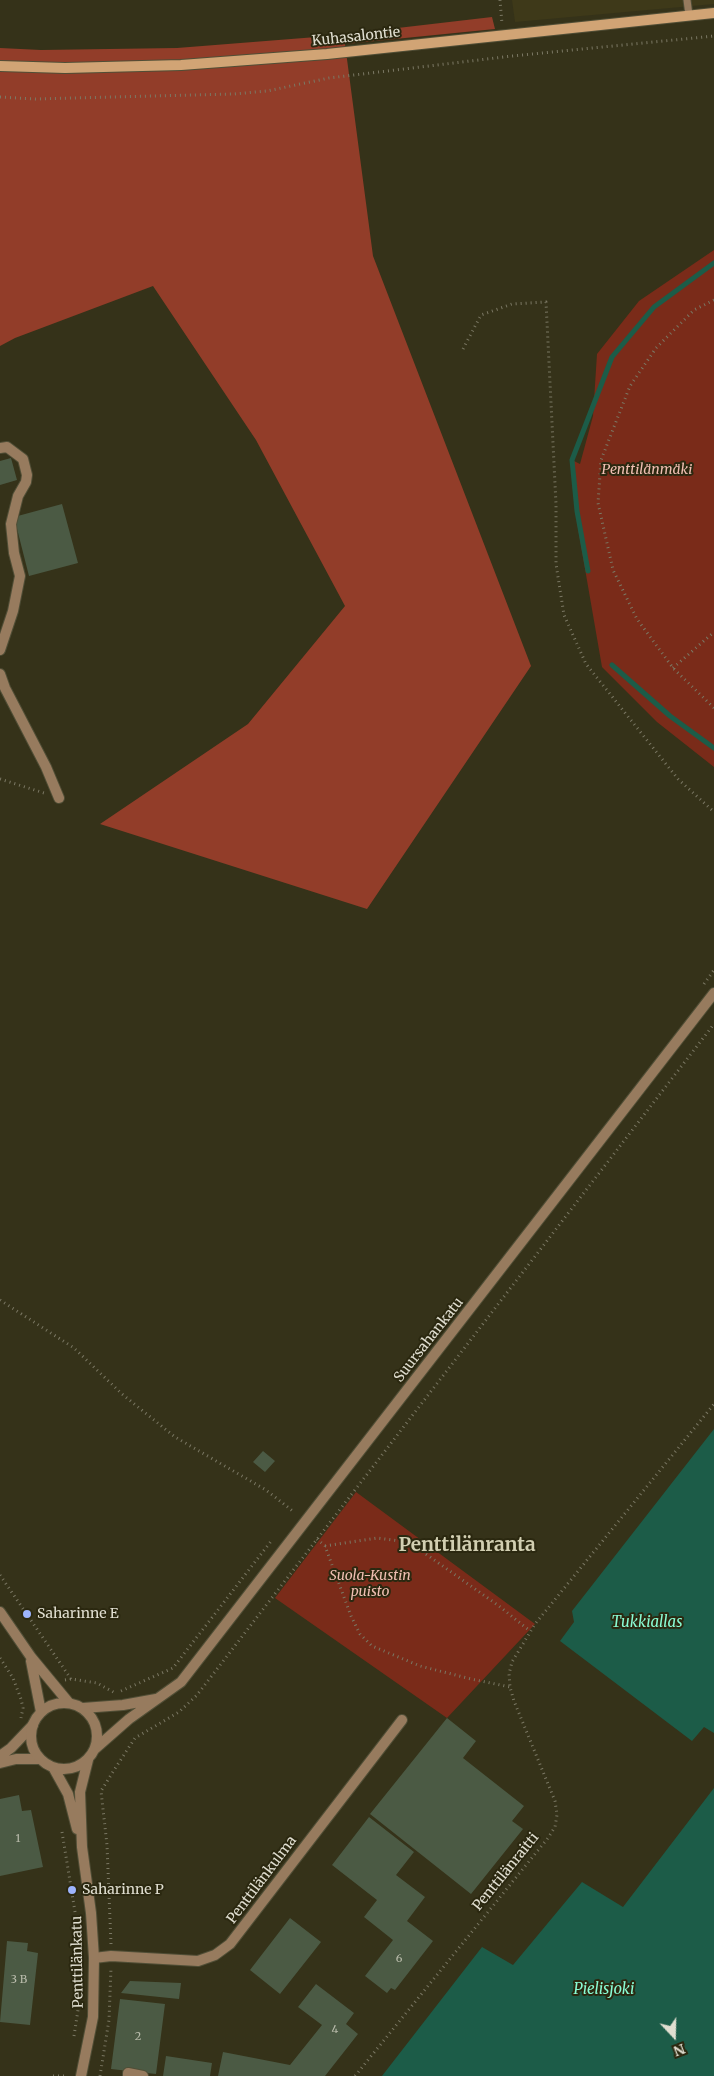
<!DOCTYPE html>
<html>
<head>
<meta charset="utf-8">
<style>
  body { margin:0 }
  #map { position:relative; width:714px; height:2076px; overflow:hidden; background:#353219; font-family:Merriweather,serif }
  canvas { display:block }
  .north { position:absolute; left:649px; top:2011px; width:50px; height:50px; -webkit-text-stroke:4px #2b2810; paint-order:stroke; rotate:159deg; font-size:14px; font-weight:700; line-height:20px; text-align:center; color:#e0ded0 }
  .north::after { content:''; display:block; margin:auto; width:18px; height:22px; background:#e0ded0; clip-path:polygon(50% 0,100% 100%,50% 72%,0 100%) }
</style>
</head>
<body>
<div id="map">
<canvas width="714" height="2076"></canvas>
<div class="north">N</div>
</div>
<script>
const g = document.querySelector('canvas').getContext('2d');
g.lineJoin = 'round';
function fill(path, color) { g.fillStyle = color; g.fill(path, 'evenodd'); }
const shape = rows => new Path2D(rows.map(r => 'M' + r).join(''));
function strokePath(path, color, width, dash) { g.strokeStyle = color; g.lineWidth = width; g.lineCap = dash ? 'butt' : 'round'; g.setLineDash(dash || []); g.stroke(path); }
function label(font, color, halo, rows, align = 'center') {
  g.font = font + ' Merriweather,serif'; g.lineWidth = 4; g.setLineDash([]); g.textBaseline = 'middle'; g.strokeStyle = halo; g.fillStyle = color; for (const [text, x, y, turn = 0] of rows) {
    g.save(); g.translate(x, y); g.rotate((+turn || 0) * Math.PI / 180); g.textAlign = isNaN(turn) ? turn : align; if (halo) g.strokeText(text, 0, 0); g.fillText(text, 0, 0); g.restore();
  }
}
fill(shape([
  [512,0,714,0,714,4,515,22]
]), '#3e3919');
fill(shape([
  [714,250,714,767,657,722,602,667,575,511,570,459,580,464,593,416,597,354,639,301],
  [356,1492,535,1624,447,1718,275,1598]
]), '#7a2b19');
fill(shape([
  [492,17,495,29,345,44,373,256,531,666,367,909,100,824,248,724,345,606,256,440,153,286,15,338,0,346,0,48,41,50,177,48,329,36]
]), '#923d29');
fill(shape([
  [714,1429,714,1733,704,1727,692,1741,560,1641,574,1622,572,1611],
  [714,1788,714,2076,382,2076,482,1947,513,1965,582,1882,623,1907]
]), '#1c5c48');
strokePath(shape([
  [588,571,577,511,572,460,612,357,654,307,714,263],
  [612,665,670,716,714,748]
]), '#1c5c48', 5);
fill(shape([
  [11,458,17,480,0,485,0,461],
  [62,504,78,563,29,576,14,517],
  [263,1451,275,1461,265,1472,253,1462],
  [447,1718,476,1741,463,1758,524,1806,512,1821,523,1829,471,1894,370,1814],
  [19,1795,22,1811,31,1810,43,1867,0,1876,0,1799],
  [369,1817,414,1852,396,1875,425,1897,407,1921,433,1941,395,1990,391,1988,387,1993,365,1976,393,1940,364,1917,377,1900,332,1865],
  [290,1918,321,1942,280,1994,250,1970],
  [7,1941,28,1943,27,1951,38,1953,30,2025,0,2022],
  [130,1981,181,1983,179,1999,121,1993],
  [316,1984,354,2013,346,2024,358,2034,325,2076,218,2076,223,2052,290,2065,322,2025,298,2007],
  [120,1999,165,2004,156,2074,111,2069],
  [166,2056,212,2063,210,2076,163,2076]
]), '#4b5a44');
const service = shape([
  [687,0,689,15]
]);
const pedestrian = shape([
  [128,2076,128,2073,143,2076]
]);
const minor = shape([
  [0,448,7,447,23,459,27,475,26,482,18,496,11,524,14,553,20,576,13,611,0,650],
  [0,674,5,688,46,767,59,798],
  [83,1708,123,1705,156,1699],
  [96,1748,129,1719,181,1682,714,993],
  [0,1756,11,1748,33,1725],
  [0,1763,16,1759,40,1759],
  [94,1958,111,1956,198,1961,215,1955,230,1944,402,1720]
]);
const tertiary = shape([
  [0,1612,31,1657,69,1703],
  [31,1661,41,1712],
  '31 1736a33 33 0 1 1 66 0a33 33 0 1 1-66 0Z',
  [53,1767,68,1794,77,1829],
  [81,2076,93,2017,94,1958,91,1913,82,1847,80,1792,88,1760]
]);
const secondary = shape([
  [0,66,65,68,181,65,327,54,714,13]
]);
strokePath(service, '#504e36', 9);
strokePath(pedestrian, '#504e36', 12);
strokePath(minor, '#504e36', 12);
strokePath(tertiary, '#504e36', 12);
strokePath(secondary, '#504e36', 12);
strokePath(shape([
  [500,0,502,24],
  [0,97,35,99,234,94,267,91,329,78,512,56,714,36],
  [714,300,694,310,656,348,630,386,601,460,598,503,613,570,637,619,673,668,714,708],
  [463,349,481,315,512,304,546,302,556,504,556,564,564,615,586,664,678,779,714,812],
  [673,668,714,632],
  [0,779,44,793],
  [704,984,714,970],
  [0,1300,74,1348,122,1394,175,1437,266,1490,294,1512],
  [317,1539,325,1546,351,1616,360,1634,372,1646,420,1666,471,1679,510,1687],
  [325,1546,377,1538,400,1541,423,1552,499,1606,530,1631],
  [0,1575,71,1679],
  [0,1658,13,1678,21,1699,23,1708,21,1718],
  [65,1680,71,1679,97,1683,115,1693],
  [121,1691,173,1668,272,1540],
  [62,1832,77,1924],
  [111,1944,107,1845,101,1791,116,1767,135,1738,179,1712,197,1695,714,1024],
  [74,2036,78,2010],
  [53,2076,67,2076],
  [100,2076,109,2020,111,1968],
  [355,2076,548,1838,555,1827,557,1815,555,1801,514,1701,510,1687,509,1674,512,1662,535,1624,714,1404]
]), '#7b7864', 3, [1, 4]);
strokePath(service, '#977b5e', 7);
strokePath(pedestrian, '#977b5e', 10);
strokePath(minor, '#977b5e', 10);
strokePath(tertiary, '#977b5e', 10);
strokePath(secondary, '#d1a475', 10);
for (const [x, y, r, color] of [
  [27,1614,5,"#9db4fd"],
  [72,1890,5,"#9db4fd"]
]) { const dot = new Path2D(); dot.arc(x, y, r, 0, 2 * Math.PI); g.fillStyle = color; g.fill(dot); strokePath(dot, '#2b2810', 2); }
label('11px', '#bbbdad', null, [
  ["1",18,1839],
  ["6",399,1959],
  ["3 B",19,1980],
  ["4",335,2030],
  ["2",138,2037]
]);
label('14px', '#e0ded0', '#2b2810', [
  ["Kuhasalontie",356,37,-6],
  ["Suursahankatu",429,1340,-52],
  ["Penttilänraitti",506,1872,-51],
  ["Penttilänkulma",262,1880,-53],
  ["Penttilänkatu",78,1962,-91]
]);
label('italic 14px', '#f0bfb2', '#2b2810', [
  ["Penttilänmäki",647,470],
  ["Suola-Kustin",370,1576],
  ["puisto",370,1592]
]);
label('14px', '#e0ded0', '#2b2810', [
  ["Saharinne E",37,1614],
  ["Saharinne P",82,1890]
], 'left');
label('italic 15px', '#89fcd4', '#2b2810', [
  ["Tukkiallas",647,1623],
  ["Pielisjoki",604,1990]
]);
label('bold 19px', '#d2cfb2', '#2b2810', [
  ["Penttilänranta",467,1546]
]);
</script>
</body>
</html>
